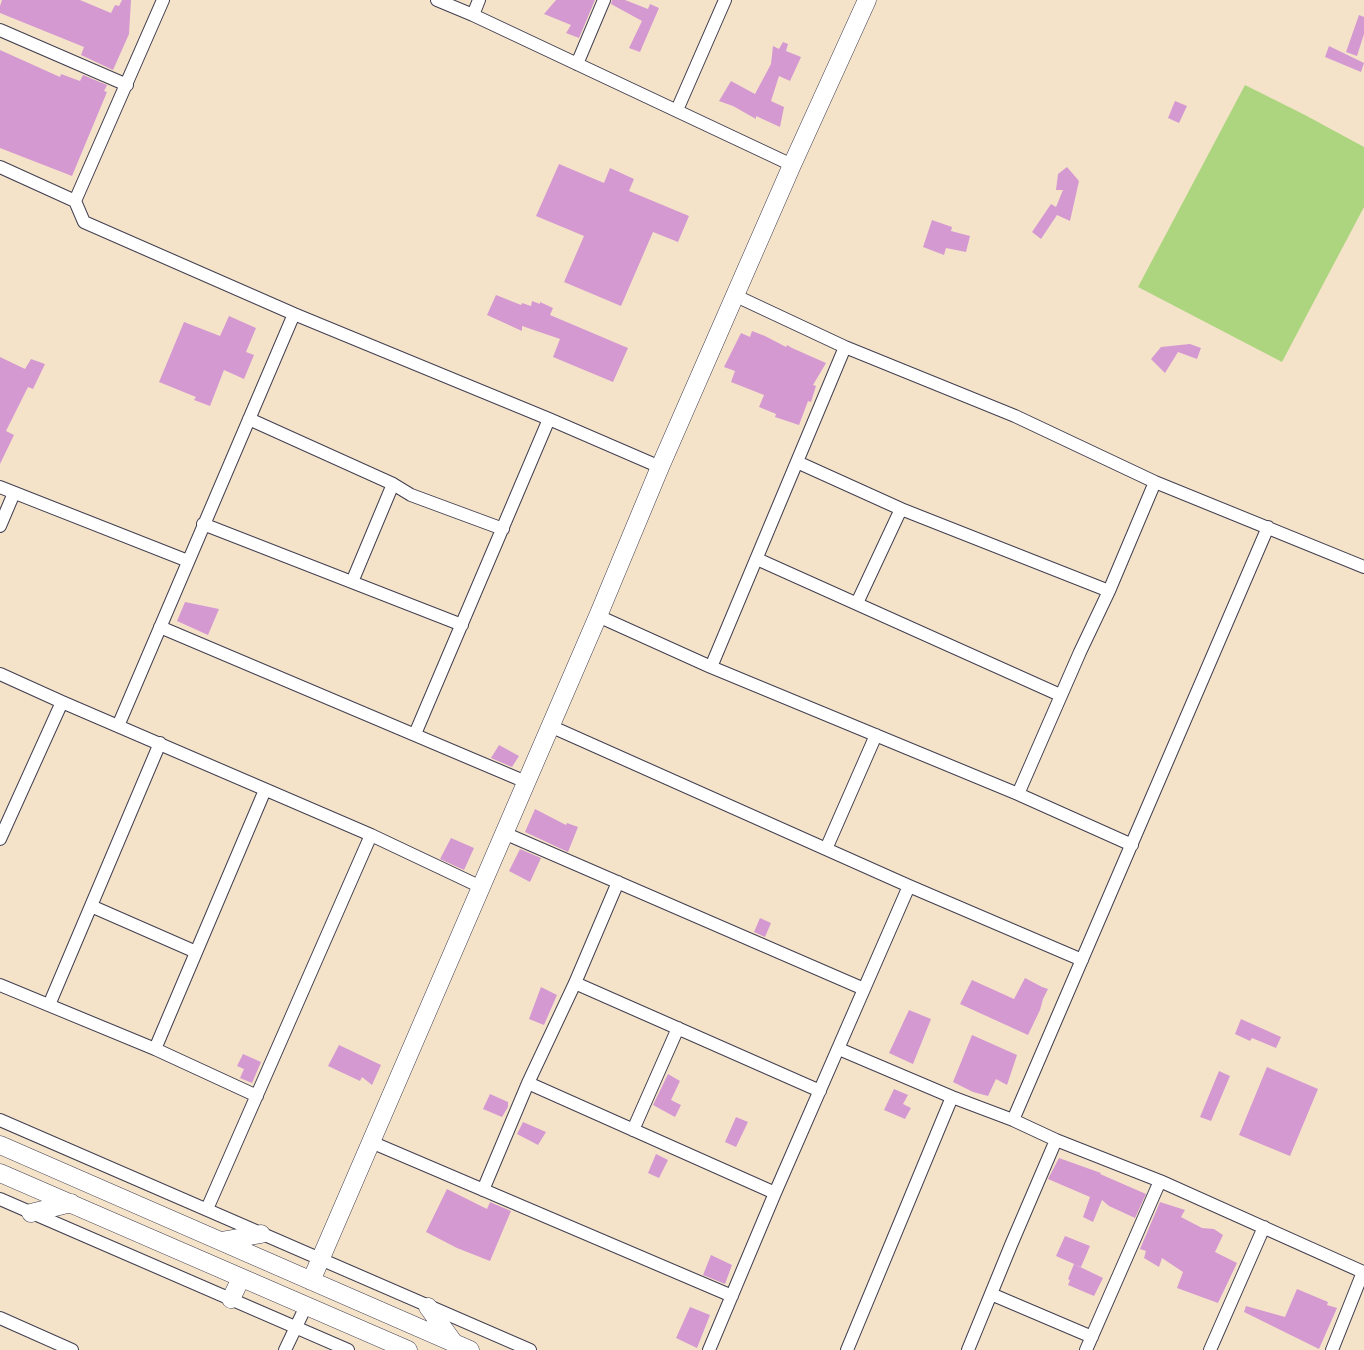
<!DOCTYPE html>
<html>
<head>
<meta charset="utf-8">
<style>
  body { margin:0 }
  canvas { display:block; background:#f4e3c9 }
</style>
</head>
<body>
<canvas width="1364" height="1350"></canvas>
<script>
const g = document.querySelector('canvas').getContext('2d');
g.lineJoin = 'round';
function fill(path, color) { g.fillStyle = color; g.fill(path, 'evenodd'); }
const shape = rows => new Path2D(rows.map(r => 'M' + r).join(''));
function strokePath(path, color, width, dash) { g.strokeStyle = color; g.lineWidth = width; g.lineCap = dash ? 'butt' : 'round'; g.setLineDash(dash || []); g.stroke(path); }
fill(shape([
  [1245,85,1305,115,1364,147,1364,207,1282,362,1138,287]
]), '#add580');
fill(shape([
  [2,0,80,0,111,13,115,5,119,6,122,0,131,0,129,34,113,70,81,55,84,47,0,13,0,6],
  [556,0,595,0,579,38,566,33,571,25,544,14],
  [612,0,625,0,648,9,650,4,659,8,640,52,629,48,642,21,611,4],
  [1359,15,1364,17,1364,34,1357,56,1346,52],
  [783,42,788,44,786,51,801,57,790,81,779,76,771,101,784,107,780,127,756,116,756,119,733,106,719,101,731,81,755,94,771,64,773,46,779,49],
  [1329,46,1364,63,1361,72,1325,57],
  [0,50,60,77,61,74,80,81,83,75,107,85,104,91,107,92,72,176,0,148],
  [1175,101,1187,106,1179,123,1168,118],
  [559,164,604,183,610,168,634,179,629,191,689,216,678,242,653,232,621,306,564,282,584,236,536,216],
  [1067,167,1079,181,1070,221,1057,215,1041,239,1032,232,1051,204,1056,207,1063,190,1056,190,1058,174],
  [932,220,952,227,951,231,970,236,966,252,946,248,944,255,923,247],
  [496,295,521,305,522,303,531,306,532,301,540,304,540,302,553,308,550,315,628,348,613,382,553,357,560,339,522,326,522,331,487,315],
  [229,316,256,328,246,352,254,355,244,379,224,370,210,406,194,400,196,397,159,382,184,322,220,336],
  [752,331,765,336,786,347,787,345,792,348,826,363,813,385,816,386,811,402,808,401,799,425,775,417,776,414,759,407,764,395,731,382,735,371,724,367,741,333,750,337],
  [1190,344,1201,348,1197,359,1178,352,1165,373,1151,359,1161,347],
  [0,357,25,369,31,359,45,364,33,389,28,387,6,431,14,435,0,464],
  [185,602,219,609,208,635,177,621],
  [499,745,519,756,512,767,491,758],
  [535,809,566,825,567,823,578,827,568,852,525,832],
  [451,838,474,848,464,870,440,859],
  [520,849,541,858,530,882,509,871],
  [760,918,771,923,765,937,754,932],
  [1025,978,1042,987,1048,989,1043,999,1040,1010,1028,1035,960,1004,972,980,1014,999],
  [541,987,557,995,544,1025,529,1019],
  [909,1010,931,1019,913,1064,889,1053],
  [1241,1019,1281,1037,1276,1048,1252,1038,1250,1041,1235,1034],
  [972,1035,1017,1055,1007,1085,996,1079,988,1096,973,1092,953,1082],
  [339,1045,381,1065,372,1085,362,1077,360,1081,328,1066],
  [243,1054,261,1062,252,1083,240,1078,244,1069,237,1066],
  [1267,1067,1318,1089,1290,1156,1239,1135],
  [1219,1071,1230,1076,1211,1121,1200,1117],
  [668,1074,680,1081,671,1100,681,1105,675,1117,653,1105],
  [894,1089,908,1095,903,1104,911,1108,905,1119,884,1110],
  [490,1094,508,1102,508,1107,502,1117,483,1109],
  [736,1117,748,1122,736,1147,725,1142],
  [523,1122,546,1132,538,1145,517,1134],
  [656,1154,668,1160,659,1178,648,1173],
  [1059,1158,1101,1173,1100,1174,1146,1194,1135,1218,1109,1206,1102,1200,1093,1222,1083,1217,1090,1197,1048,1179],
  [447,1189,487,1209,490,1202,511,1211,490,1261,457,1248,426,1232],
  [1160,1202,1185,1210,1181,1217,1202,1228,1214,1229,1223,1235,1215,1252,1237,1263,1218,1303,1177,1288,1183,1272,1162,1258,1159,1267,1144,1258,1146,1251,1140,1249],
  [1065,1236,1090,1246,1081,1267,1056,1256],
  [711,1255,732,1265,725,1284,703,1275],
  [1074,1264,1103,1278,1094,1296,1068,1285,1070,1280,1068,1279],
  [1297,1289,1328,1302,1327,1305,1337,1308,1319,1349,1244,1312,1246,1306,1285,1317],
  [690,1307,710,1315,697,1348,676,1338]
]), '#d599d2');
const street = shape([
  [437,0,473,15,792,165],
  [473,15,479,0],
  [0,30,127,85],
  [577,64,604,0],
  [677,110,725,0],
  [0,167,75,201,84,222,294,314,549,419,660,467],
  [75,201,163,0],
  [736,296,845,347,1015,416,1155,482,1364,567],
  [249,419,393,484,411,495,503,529],
  [797,462,901,509,1109,591],
  [0,487,188,561],
  [203,524,462,625],
  [0,526,14,493],
  [757,559,1060,695],
  [352,582,393,484],
  [857,603,901,509],
  [598,616,711,667,1018,794,1132,845],
  [160,627,526,782],
  [711,667,845,347],
  [0,674,62,702,371,835,481,887],
  [118,726,294,314],
  [550,726,909,886,1082,960],
  [415,734,549,419],
  [1018,794,1080,652,1109,591,1155,482],
  [504,833,864,989],
  [0,839,62,702],
  [826,849,876,735],
  [91,906,196,952],
  [575,983,820,1091],
  [0,985,155,1049,257,1096],
  [49,1005,160,743],
  [155,1049,265,790],
  [839,1049,952,1097,1013,1120,1056,1140,1160,1181,1363,1272,1332,1350],
  [528,1083,775,1193],
  [0,1120,530,1350],
  [1013,1120,1268,527],
  [633,1130,678,1028],
  [371,1142,732,1296],
  [483,1190,528,1083,575,983,618,882],
  [0,1199,348,1350],
  [207,1209,371,835],
  [991,1294,1092,1337],
  [0,1318,72,1350],
  [285,1350,306,1306],
  [709,1350,775,1193,909,886],
  [847,1350,952,1097],
  [968,1350,1011,1245,1056,1140],
  [1086,1350,1160,1181],
  [1210,1350,1264,1227]
]);
const secondary = shape([
  [0,1145,470,1350],
  [0,1173,408,1350],
  [31,1213,71,1203],
  [221,1241,261,1234],
  [311,1281,598,616,660,467,792,165,867,0],
  [231,1299,241,1278],
  [428,1307,454,1343]
]);
strokePath(street, '#423f50', 14);
strokePath(secondary, '#423f50', 19);
strokePath(street, '#fff', 12);
strokePath(secondary, '#fff', 18);
</script>
</body>
</html>
